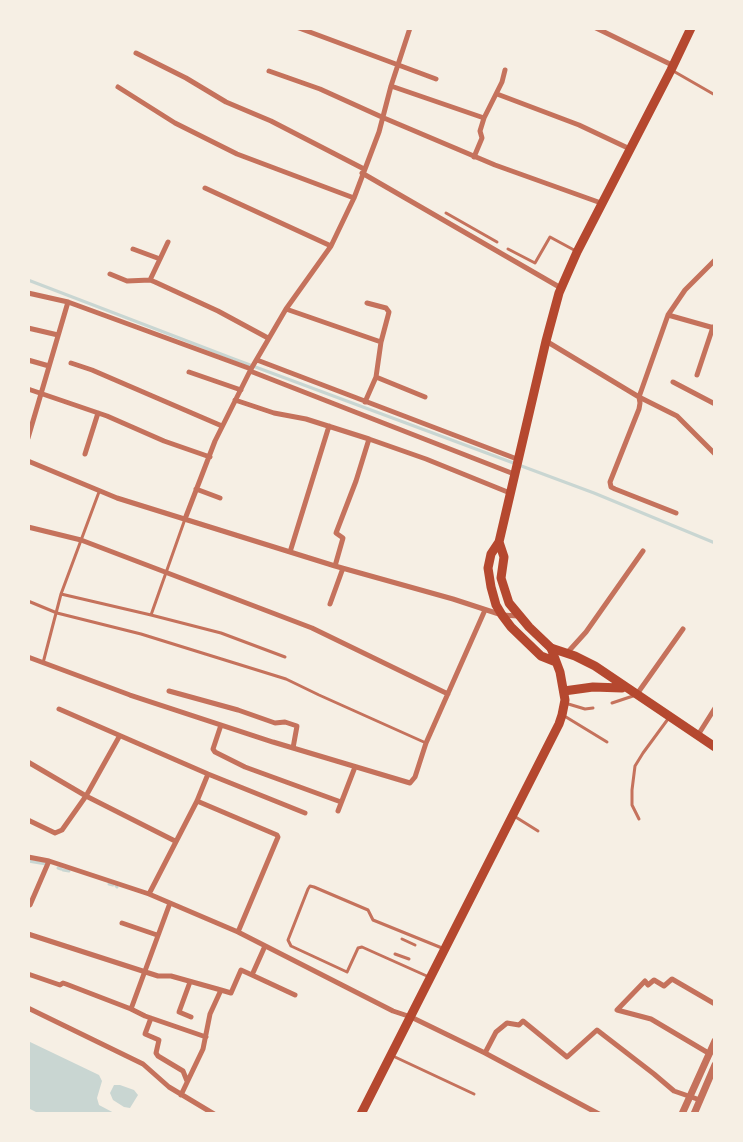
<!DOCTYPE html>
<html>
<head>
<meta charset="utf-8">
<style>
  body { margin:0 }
  #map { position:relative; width:743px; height:1142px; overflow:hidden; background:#f6efe4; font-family:Helvetica,sans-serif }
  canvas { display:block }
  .frame { position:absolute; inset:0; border:30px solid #f6efe4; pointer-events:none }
</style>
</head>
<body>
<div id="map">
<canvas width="743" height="1142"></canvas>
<div class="frame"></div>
</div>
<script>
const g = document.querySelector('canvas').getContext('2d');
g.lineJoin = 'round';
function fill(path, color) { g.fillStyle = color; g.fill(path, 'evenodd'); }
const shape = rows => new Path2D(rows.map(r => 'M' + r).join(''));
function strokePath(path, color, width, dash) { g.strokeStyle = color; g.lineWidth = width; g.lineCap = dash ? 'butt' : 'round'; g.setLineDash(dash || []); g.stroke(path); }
fill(shape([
  [28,1041,99,1075,102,1081,97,1098,99,1105,116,1114,40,1114,28,1108],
  [114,1085,120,1085,134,1090,138,1095,130,1108,124,1107,113,1100,110,1093]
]), '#c9d6d2');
strokePath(shape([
  [28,280,234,359,594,493,715,543],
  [28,861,46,864],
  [58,868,61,869],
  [63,870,69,871],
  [109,884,113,885],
  [116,886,117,887]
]), '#c9d6d2', 3);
strokePath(shape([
  [675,72,715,95],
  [446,213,497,242],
  [508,249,535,263,550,237,574,250],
  [61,594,151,615,185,519],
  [28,601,57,613,141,634,286,679,319,695,426,743],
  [151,615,221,633,285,657],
  [43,663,61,594,99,492],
  [565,703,585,709,593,708],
  [612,703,633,696],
  [566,717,607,742],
  [514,816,538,831],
  [639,819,632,805,632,790,635,766,643,753,668,719],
  [402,939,415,945],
  [395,954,409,959],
  [429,977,362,947,358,948,347,972,291,946,288,940,308,889,310,886,314,887,368,910,373,920,442,948],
  [395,1057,474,1094]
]), '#c5725c', 3);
strokePath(shape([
  [299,28,436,79],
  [596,28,672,65],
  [136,53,186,78,226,102,271,121,364,169],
  [269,71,320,89,384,118,495,165,601,203],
  [391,86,484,118],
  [118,87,175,123,237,154,354,198],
  [497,94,579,125,630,149],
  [474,157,482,138,480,131,484,118,502,82,505,70],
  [362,173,561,288],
  [205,188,331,246],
  [133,249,160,259,150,280],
  [160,259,168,242],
  [110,274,127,281,150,280,155,282,218,311,268,338],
  [28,293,68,302,251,369],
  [367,303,386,308,389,312,381,342,376,377,425,397],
  [286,309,381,342],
  [668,315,714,328],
  [28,328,58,335],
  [546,341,639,397,677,416,715,454],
  [28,360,49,366],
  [257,360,517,459],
  [71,363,92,370,222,426],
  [250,371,514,474],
  [189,372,241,390],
  [697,375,713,327],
  [673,382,715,404],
  [28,389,107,416,164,441,210,457],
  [235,400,274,413,306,419,369,439,426,459,510,493],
  [365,402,376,377],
  [28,438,68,302],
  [85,454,98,413],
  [28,461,117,498,335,566,453,599,502,615,518,616],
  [196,489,220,498],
  [676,513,615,489,611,487,610,482,639,409,640,403,639,397,668,315,685,290,715,260],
  [185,519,215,441,251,369,286,309,331,246,354,198,379,132,391,86,410,28],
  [28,527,81,540,312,628,448,694],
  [290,552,329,426],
  [335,566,343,538,336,533,356,481,369,439],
  [330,604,343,568],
  [567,653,586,632,643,551],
  [28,657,130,695,273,742,410,783,415,777,426,743,485,610],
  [169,691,238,710,275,723,285,722,297,726,293,748],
  [637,694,683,629],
  [59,709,208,774,305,813],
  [221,725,213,749,215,752,245,767,341,802],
  [698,735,715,708],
  [28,762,86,796,175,841],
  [197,801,277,835,278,837,238,932],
  [338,811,355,767],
  [28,820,55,833,62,830,86,796,119,737],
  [28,857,49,861,149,894,238,932,393,1011,411,1017,485,1053,599,1114],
  [149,894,197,801,208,774],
  [28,904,30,905,49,861],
  [122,923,157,935],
  [28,934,158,976,171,976,221,990],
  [28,974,60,985,63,983,66,984,131,1009,145,1016,206,1037],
  [252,975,295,995],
  [190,982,179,1012,191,1017],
  [28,1008,143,1064,169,1087,214,1114],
  [131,1009,170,903],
  [151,1018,145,1034,159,1040,156,1053,158,1056,183,1071,187,1081],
  [485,1053,496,1032,507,1023,519,1025,523,1021,567,1057,597,1030,654,1074,674,1091,700,1100],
  [710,1054,651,1019,617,1010,645,981,648,985,654,980,664,986,672,979,715,1004],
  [181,1095,203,1049,210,1014,221,990,231,993,241,970,252,975,265,946]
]), '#c5725c', 5);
strokePath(shape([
  [682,1114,715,1041],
  [694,1114,715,1065]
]), '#c5725c', 7);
strokePath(shape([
  [551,648,575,656,595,666,715,747],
  [564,691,593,687,622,688]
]), '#b5482f', 9);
strokePath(shape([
  [556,662,541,656,511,627,502,615,496,605,491,587,488,568,491,554,499,542,546,341,559,293,577,252,671,70,691,28],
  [361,1114,559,724,562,715,565,700,560,672,551,648,529,627,509,603,501,578,504,557,499,542]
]), '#b5482f', 9);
</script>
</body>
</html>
